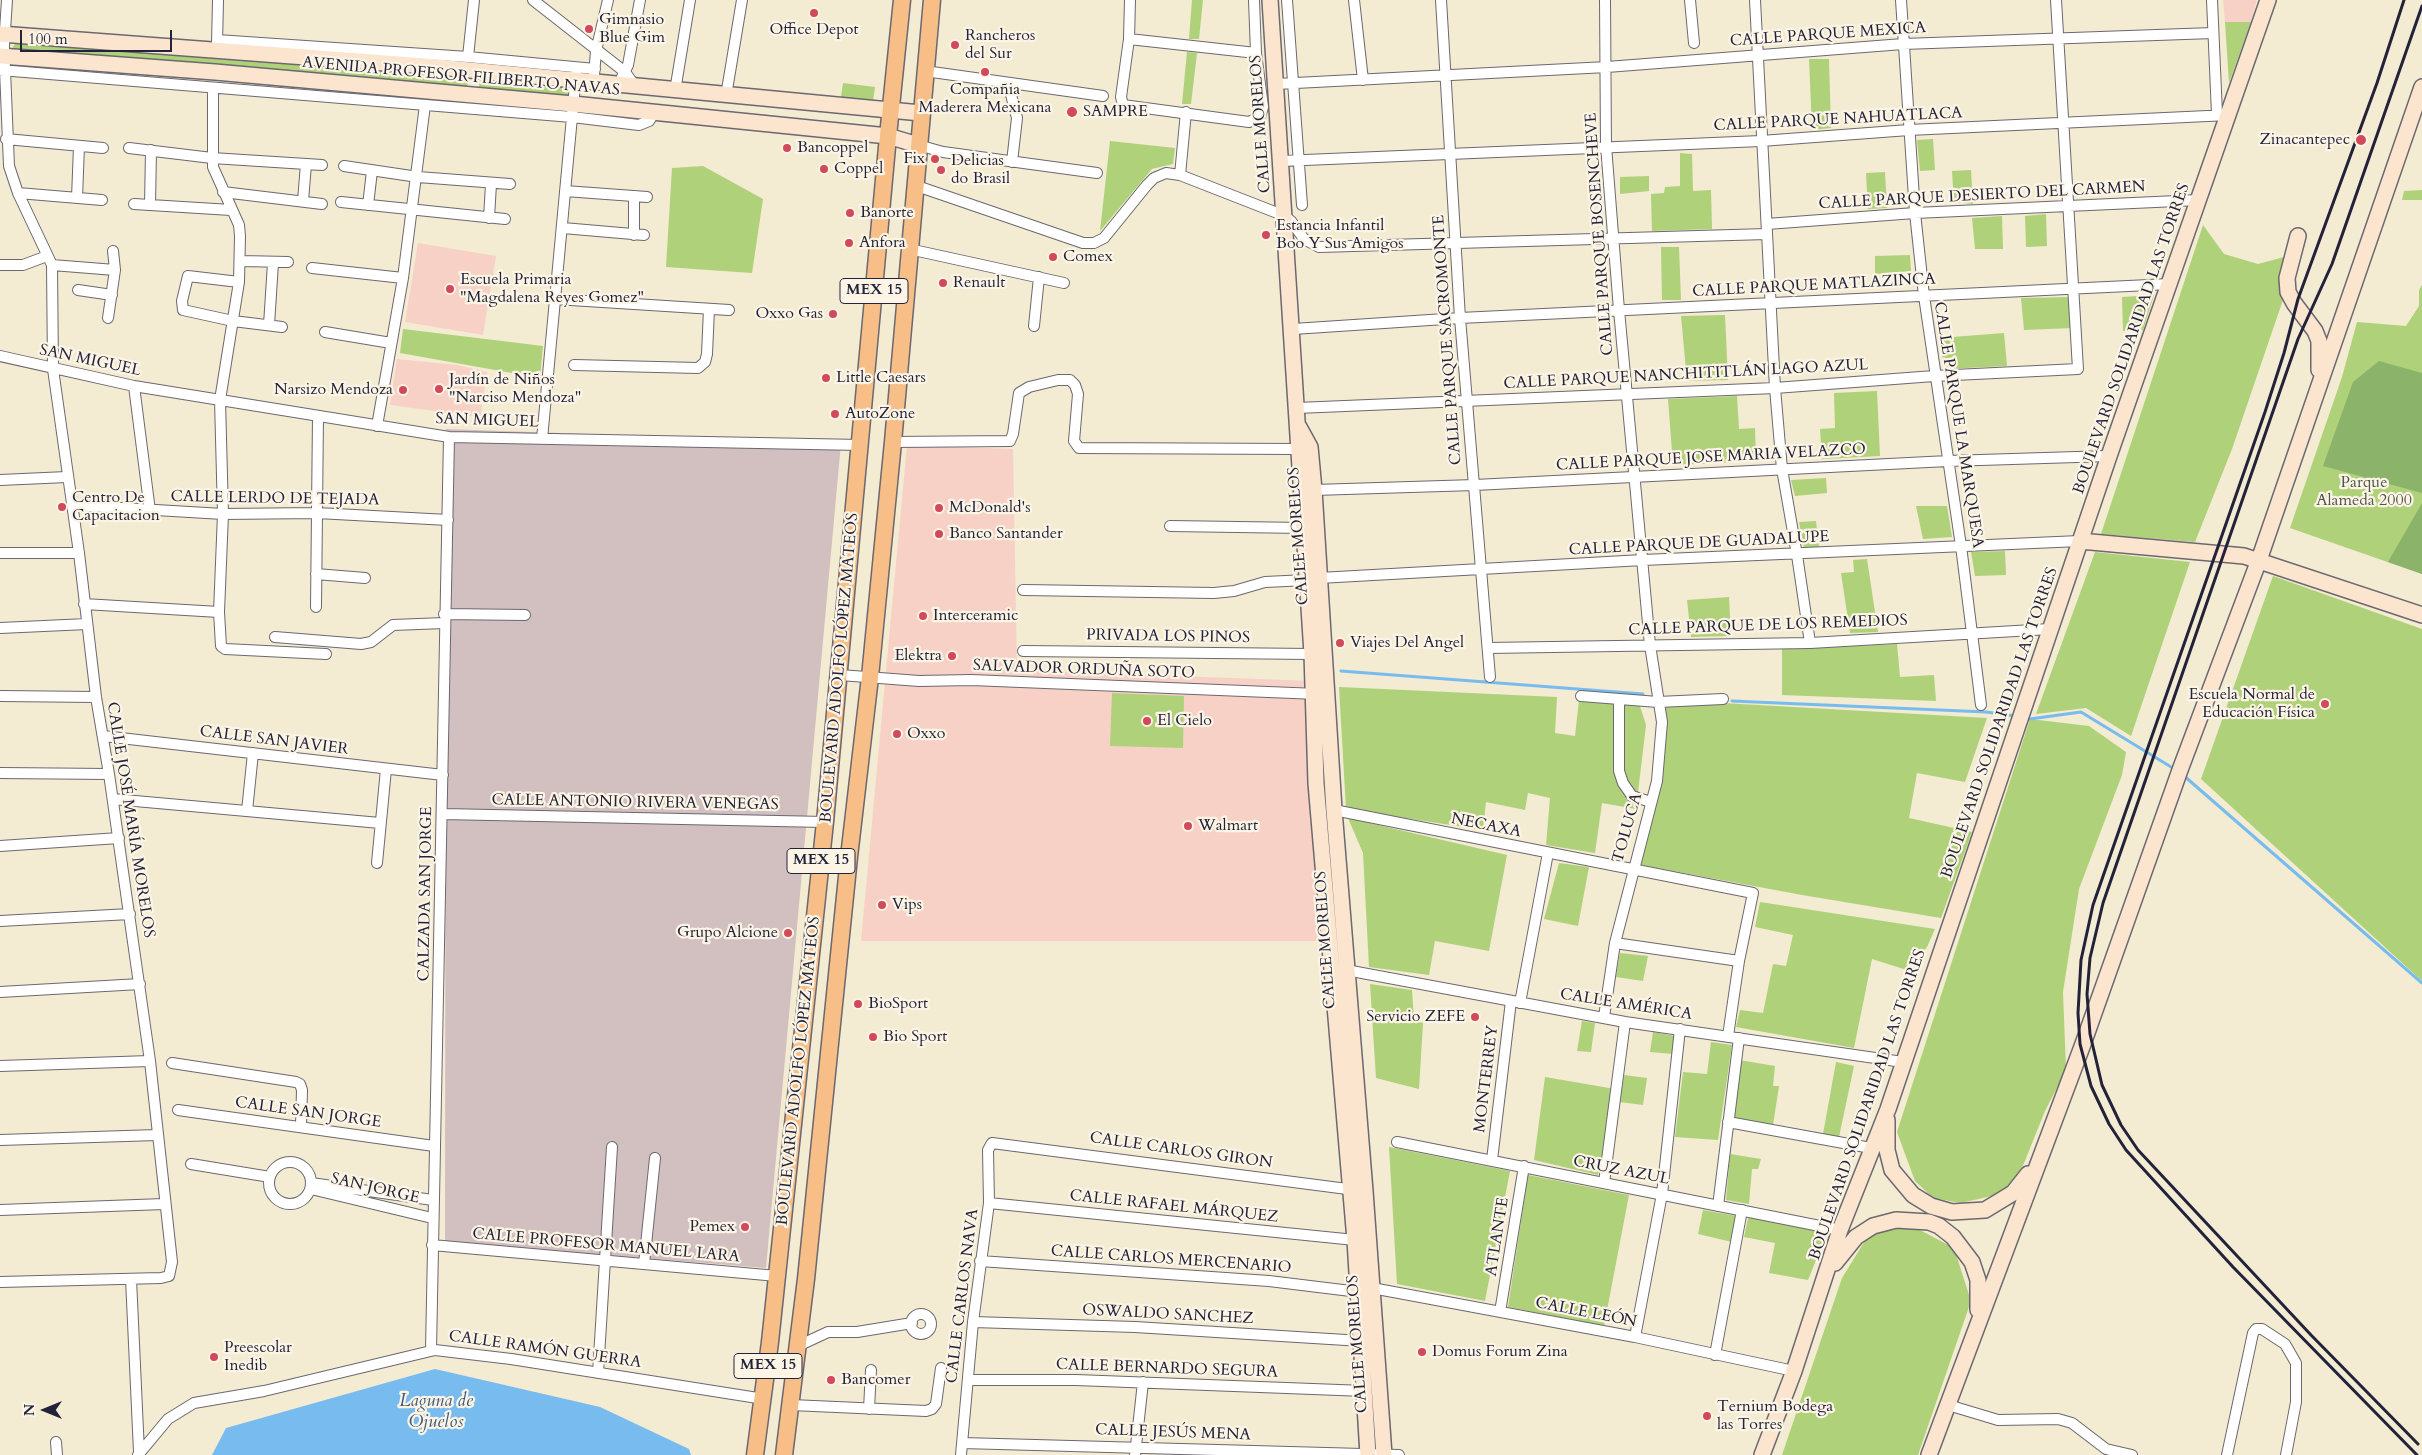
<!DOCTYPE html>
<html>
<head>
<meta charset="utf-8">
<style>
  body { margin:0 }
  #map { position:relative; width:2422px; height:1455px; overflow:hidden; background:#f3ebd2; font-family:Cardo,serif }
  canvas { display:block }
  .north { position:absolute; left:20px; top:1385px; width:50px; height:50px; -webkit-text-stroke:4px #fcf5e5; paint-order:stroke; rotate:270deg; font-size:14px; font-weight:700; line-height:20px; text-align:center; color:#22223b }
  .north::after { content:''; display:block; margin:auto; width:18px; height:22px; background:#22223b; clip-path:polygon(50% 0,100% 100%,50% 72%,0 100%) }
  .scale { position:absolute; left:20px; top:30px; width:152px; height:22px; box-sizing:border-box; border:2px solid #22223b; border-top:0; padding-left:6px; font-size:15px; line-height:18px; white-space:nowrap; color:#22223b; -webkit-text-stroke:4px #fcf5e5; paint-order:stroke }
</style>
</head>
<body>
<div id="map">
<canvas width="2422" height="1455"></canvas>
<div class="north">N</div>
<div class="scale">100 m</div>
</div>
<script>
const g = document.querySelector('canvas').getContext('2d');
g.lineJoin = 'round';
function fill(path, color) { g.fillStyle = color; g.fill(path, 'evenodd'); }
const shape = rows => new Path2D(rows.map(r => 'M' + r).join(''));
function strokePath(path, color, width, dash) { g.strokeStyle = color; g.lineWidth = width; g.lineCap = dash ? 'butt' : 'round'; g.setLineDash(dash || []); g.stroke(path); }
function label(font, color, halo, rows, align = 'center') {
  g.font = font + ' Cardo,serif'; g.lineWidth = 4.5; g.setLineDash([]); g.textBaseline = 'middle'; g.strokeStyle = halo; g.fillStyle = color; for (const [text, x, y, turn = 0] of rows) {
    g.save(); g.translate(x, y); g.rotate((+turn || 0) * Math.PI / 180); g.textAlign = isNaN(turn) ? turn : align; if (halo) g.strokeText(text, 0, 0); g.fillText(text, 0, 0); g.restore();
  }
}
fill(shape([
  [2223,0,2257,0,2251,22,2225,22],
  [418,243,496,256,483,335,405,322],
  [397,359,457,365,487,372,480,417,390,405],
  [907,445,1013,449,1017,670,1312,681,1319,941,861,941]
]), '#f7d1c6');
fill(shape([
  [446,429,841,443,766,1268,445,1242]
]), '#d2bfbf');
fill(shape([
  [1192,0,1203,0,1199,39,1189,39],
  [2225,22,2251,22,2229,83],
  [18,38,466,75,469,82,465,90,17,52,12,49],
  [1187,52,1197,53,1191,104,1182,104],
  [1809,59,1829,59,1831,128,1812,130],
  [480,77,570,83,571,91,569,98,481,90,479,87],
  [843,83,875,87,873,101,841,97],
  [1933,139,1935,170,1920,171,1917,140],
  [1110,141,1175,148,1173,164,1152,169,1100,231],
  [1680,153,1692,154,1693,191,1711,190,1712,229,1652,231,1651,194,1664,193,1665,187,1680,186],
  [703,166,763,199,752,273,666,267,672,168],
  [1971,170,1973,204,1954,202,1952,171],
  [1885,172,1887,208,1868,209,1866,173],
  [1649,176,1649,191,1620,194,1620,177],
  [2422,190,2422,200,2402,200,2404,191],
  [2046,214,2047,246,2026,247,2025,216],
  [2002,216,2003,249,1975,249,1972,218],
  [2203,225,2224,254,2258,264,2299,253,2232,449,2195,542,2101,534],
  [1661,247,1679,247,1681,300,1662,300],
  [1910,255,1911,271,1875,274,1875,256],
  [2422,285,2422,574,2290,528,2342,377,2357,322,2406,326,2419,306,2419,290],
  [2154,295,2143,330,2123,331,2122,297],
  [2070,297,2073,328,2024,330,2021,298],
  [1725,315,1728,380,1687,381,1681,316],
  [403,329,543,346,540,378,400,353],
  [2004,333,2007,366,1944,369,1940,338],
  [1877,391,1880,456,1822,459,1820,429,1835,428,1834,393],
  [1737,396,1739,429,1755,428,1756,461,1673,465,1668,399],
  [1826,478,1827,493,1795,496,1791,480],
  [1916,506,1947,506,1952,537,1923,539],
  [1816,521,1819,547,1804,548,1799,522],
  [2005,551,2006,575,1975,576,1971,552],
  [2095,552,2190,562,2131,736,2086,708,2036,714],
  [1867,559,1878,632,1850,633,1841,573,1854,572,1853,560],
  [2273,576,2422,629,2422,981,2201,779],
  [1729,597,1731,636,1691,637,1687,600],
  [1897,644,1900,677,1934,675,1936,701,1782,695,1782,649],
  [1339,687,1557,697,1555,733,1575,736,1579,700,1638,700,1646,725,1636,809,1602,803,1595,853,1546,845,1550,798,1528,793,1525,810,1486,802,1483,830,1346,809],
  [1112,693,1184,696,1183,748,1110,746],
  [1652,699,1987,718,1965,782,1917,773,1909,818,1972,832,1941,918,1802,895,1641,865,1653,810,1663,714],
  [2030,719,2089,726,2126,752,2122,775,2079,889,2063,992,2066,1070,2045,1111,2018,1178,1996,1195,1961,1203,1933,1198,1915,1181,1897,1132],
  [1348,818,1507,855,1489,951,1435,941,1429,975,1369,967,1363,853],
  [1559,863,1589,867,1578,926,1544,919],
  [1760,902,1935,929,1927,947,1907,970,1872,959,1854,1048,1736,1027,1740,1010,1763,1013,1773,964,1786,966,1793,935,1755,927],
  [1620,953,1648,956,1643,981,1616,977],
  [1370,984,1412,990,1414,1021,1423,1023,1419,1089,1376,1078],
  [1582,1021,1595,1023,1591,1052,1577,1051],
  [1653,1032,1675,1036,1673,1054,1650,1052],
  [1711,1042,1732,1045,1718,1140,1675,1137,1683,1072,1707,1074],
  [1739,1060,1775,1066,1773,1086,1779,1086,1773,1125,1731,1118],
  [1836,1062,1854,1066,1839,1137,1823,1134],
  [1624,1075,1647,1078,1643,1105,1620,1102],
  [1545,1077,1615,1089,1598,1175,1534,1160],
  [1389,1147,1510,1171,1485,1301,1397,1284],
  [1730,1154,1761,1159,1758,1169,1752,1169,1749,1204,1726,1200],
  [1528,1175,1629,1195,1604,1326,1508,1307],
  [1703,1210,1737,1216,1732,1242,1698,1234],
  [1749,1214,1827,1233,1808,1280,1769,1273,1775,1243,1744,1237],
  [1874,1226,1918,1229,1954,1248,1971,1301,1918,1455,1782,1455,1842,1278]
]), '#afd179');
fill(shape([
  [2379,361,2422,373,2422,493,2323,466,2353,382],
  [2422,503,2422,574,2388,562]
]), '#8bb369');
fill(shape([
  [435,1369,600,1407,689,1449,691,1455,212,1455,226,1428]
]), '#78bbee');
strokePath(shape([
  [1341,671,1643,694],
  [1732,701,1986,712,2016,716],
  [2024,718,2030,719,2081,712,2176,770],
  [2183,775,2422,983]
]), '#78bbee', 3);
const street = shape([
  [533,0,625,72,635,86],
  [1130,0,1129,39,1121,97,1123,105,1249,122,1260,117,1263,107,1256,53,1254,0],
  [1287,0,1302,205],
  [1354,0,1363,80],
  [1441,0,1460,318,1490,677],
  [1690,0,1694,43],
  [1755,0,1775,388,1782,469,1797,555,1810,643],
  [1901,0,1915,213,1924,296,1961,546,1981,705],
  [2212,0,2217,114],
  [1129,39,1256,53],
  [217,40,468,57,595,69],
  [217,44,218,0],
  [468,57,474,0],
  [0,70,572,117,639,125,649,121,654,113],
  [925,71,1103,96],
  [594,75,596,51,608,0],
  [622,77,628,65,640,0],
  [1008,83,1017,118,1012,162],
  [1276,84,1607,67,1903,44,2213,33],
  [213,88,213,167,239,225,240,236,239,282,220,400,223,514,219,612,221,646,225,649,326,654],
  [675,91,690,0],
  [726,96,742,0],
  [6,139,103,148],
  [918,145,943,152,1097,173],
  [129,148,212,158,322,165],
  [1281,161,1761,141,1909,130,2229,115],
  [344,166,418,177,510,184],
  [1180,175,1186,112],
  [914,185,1083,243,1094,243,1104,238,1147,185,1154,178,1166,173,1180,175,1285,216,1291,221,1304,239,1319,247,1767,234],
  [565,191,647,197],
  [223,192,322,204],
  [18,193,102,200],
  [634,196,634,235],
  [77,198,79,146],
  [303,201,306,164],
  [341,202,505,219],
  [134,204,231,210],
  [150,205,151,150],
  [368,205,372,171],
  [489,218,491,184],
  [1767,224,1915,213,2199,200],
  [563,228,644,235],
  [909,249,1064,283],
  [241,261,288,262],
  [0,265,23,265,47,256],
  [52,265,115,270],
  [312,268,403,278],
  [239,282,188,276,182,301,183,310,233,321,282,327],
  [78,290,112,295],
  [555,299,729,310],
  [108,318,115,270,113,251],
  [269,325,273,263],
  [1034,326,1039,277],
  [1293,329,1460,318,2170,284],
  [325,332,391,343],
  [0,356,134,386,449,437,861,445],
  [574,365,698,368,705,362,707,354,709,309],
  [134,386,150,511],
  [1297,408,1775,388,1934,376,2078,369,2056,0],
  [377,426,403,278,425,105],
  [542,439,576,74],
  [893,442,1010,441,1013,434,1019,393,1029,387,1058,380,1070,380,1075,385,1078,394,1074,441,1079,448,1298,449],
  [0,480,67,477],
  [1314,490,1475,485,1948,461,2109,456],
  [72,505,223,514,317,513,448,520],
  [1170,526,1304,528],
  [0,553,79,553],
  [316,574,365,578],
  [1319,578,1643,560,2080,541],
  [1023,590,1214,593,1234,591,1265,582,1307,580],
  [84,604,219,612],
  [316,607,318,416],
  [444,614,525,615],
  [0,628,87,624],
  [275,637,361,644,371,642,393,625,444,623],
  [1488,648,1810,643,2050,629],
  [1023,651,1312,654],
  [840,675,919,681,971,680,1318,694],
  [0,696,96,697],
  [1581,696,1658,702,1723,699],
  [1619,700,1619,771,1623,783,1632,796,1651,802],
  [103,736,443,775],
  [0,773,109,774],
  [113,799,380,823],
  [1334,810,1753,893,1739,961,1728,1036],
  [247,811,253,753],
  [443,814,825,822],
  [0,846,119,838],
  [377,863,386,769],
  [0,921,130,914],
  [1615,943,1739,961],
  [1346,970,1625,1022,1903,1062],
  [0,992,140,984],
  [1520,1003,1548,853],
  [1604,1017,1615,943,1657,781,1662,722,1650,645,1619,310,1606,146,1605,0],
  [172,1063,296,1082,300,1084,302,1090,301,1126],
  [0,1066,150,1061],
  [178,1110,434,1146],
  [1728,1122,1871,1148],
  [0,1140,157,1135],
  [1397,1142,1840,1230],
  [1492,1160,1511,1001],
  '269 1183a21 21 0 1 1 42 0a21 21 0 1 1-42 0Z',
  [191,1164,270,1177],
  [311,1183,433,1200],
  [1604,1183,1625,1022],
  [311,1189,432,1218],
  [989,1203,1355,1240],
  [1718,1206,1739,1038],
  [0,1210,164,1204],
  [432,1245,777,1276],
  [980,1261,1269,1281,1359,1292],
  [644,1264,655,1158],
  [131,1279,139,1452],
  [0,1282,161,1278,169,1276,172,1262,150,1061,109,774,96,697,79,553,53,369,52,265,18,193,9,166,4,46,7,0],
  [1372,1288,1635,1337,1794,1371],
  [1500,1312,1524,1166],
  '911 1324a10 10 0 1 1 20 0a10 10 0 1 1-20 0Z',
  [973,1322,1135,1327,1362,1341],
  [1635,1337,1662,1194,1680,1029],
  [798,1346,828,1332,857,1332,912,1323],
  [431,1350,449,437],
  [1715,1355,1742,1210],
  [598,1373,612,1147],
  [968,1380,1076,1380,1365,1391],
  [791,1405,926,1411,932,1409,936,1404,941,1368],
  [1948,1405,1998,1420,2058,1419,2072,1423,2106,1449,2132,1455],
  [869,1409,871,1370],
  [56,1442,57,1455],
  [962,1443,1399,1455],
  [138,1455,168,1419,194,1403,264,1391,435,1350,511,1359,764,1399],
  [961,1455,973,1322,989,1203,988,1150,992,1143,1355,1190],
  [1135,1455,1143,1382],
  [2227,1455,2253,1333,2256,1329,2262,1329,2285,1344,2296,1363,2296,1402,2286,1455]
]);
const secondary = shape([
  [1270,0,1312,654,1316,783,1355,1240,1368,1455],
  [0,34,438,67,921,113],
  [0,56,215,72,573,104,888,136,918,145],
  [2298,236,2287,278,2288,292,2294,303,2315,331,2319,341,2319,370],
  [1299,427,1310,447,1314,490,1334,810,1365,1191,1384,1455],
  [2080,541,2244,556,2422,615],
  [1887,1120,1887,1150,1892,1170,1913,1195,1931,1206,1952,1212,1985,1210,2013,1193,2028,1174],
  [1835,1263,1856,1237,1873,1226,1896,1220,1929,1222,1939,1226,1953,1237,1972,1262,1978,1280,1978,1310],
  [1762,1455,1794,1371,1840,1230,1888,1109,2109,456,2268,0],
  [1929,1455,2083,1044,2180,770,2259,560,2422,87]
]);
const primary = shape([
  [755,1455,770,1342,825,822,888,136,902,0],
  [784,1455,806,1279,849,857,870,677,893,442,932,0]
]);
strokePath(street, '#6b6870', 12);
strokePath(secondary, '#6b6870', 18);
strokePath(primary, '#6b6870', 19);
strokePath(street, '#fff', 10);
strokePath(secondary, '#fce5cf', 15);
strokePath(primary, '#f7be87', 16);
strokePath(shape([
  [2404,0,2377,83,2298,299,2284,353,2265,412,2093,905,2081,960,2078,1013,2080,1044,2091,1086,2109,1124,2126,1150,2233,1267,2417,1455],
  [2418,1444,2311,1335,2138,1150,2121,1125,2102,1085,2090,1034,2087,994,2090,958,2103,903,2298,339,2332,264,2422,6]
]), '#22223b', 3);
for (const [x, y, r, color] of [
  [814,13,5,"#d1495b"],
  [589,29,5,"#d1495b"],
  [955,45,5,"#d1495b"],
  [985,72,5,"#d1495b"],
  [1072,112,6,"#d1495b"],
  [2361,140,6,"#d1495b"],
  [787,148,5,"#d1495b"],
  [935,159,5,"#d1495b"],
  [824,169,5,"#d1495b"],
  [941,170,5,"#d1495b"],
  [850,213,5,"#d1495b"],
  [1266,235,5,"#d1495b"],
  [849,243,5,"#d1495b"],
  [1053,257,5,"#d1495b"],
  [943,283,5,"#d1495b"],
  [450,289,5,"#d1495b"],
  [833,314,5,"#d1495b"],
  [826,378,5,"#d1495b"],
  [439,389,5,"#d1495b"],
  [403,390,5,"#d1495b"],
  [835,414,5,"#d1495b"],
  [62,507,5,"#d1495b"],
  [939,508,5,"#d1495b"],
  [939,534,5,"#d1495b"],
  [923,616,5,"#d1495b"],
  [1340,643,5,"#d1495b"],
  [952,656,5,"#d1495b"],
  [2325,704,5,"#d1495b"],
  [1147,721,5,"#d1495b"],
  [897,734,5,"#d1495b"],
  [1188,826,5,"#d1495b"],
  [882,905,5,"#d1495b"],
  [788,933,5,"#d1495b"],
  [858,1004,5,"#d1495b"],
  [1475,1017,5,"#d1495b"],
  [873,1037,5,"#d1495b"],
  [745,1227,5,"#d1495b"],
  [1422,1352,5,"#d1495b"],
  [214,1357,5,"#d1495b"],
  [831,1380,5,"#d1495b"],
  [1707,1416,5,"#d1495b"]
]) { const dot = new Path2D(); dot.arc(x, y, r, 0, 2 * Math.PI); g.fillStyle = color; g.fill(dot); strokePath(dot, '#fcf5e5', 2); }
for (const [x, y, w] of [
  [874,291,68],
  [821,861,68],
  [768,1366,68]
]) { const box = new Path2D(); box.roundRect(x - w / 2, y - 12.5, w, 25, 4); g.fillStyle = '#fcf5e5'; g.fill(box); strokePath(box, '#22223b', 1); }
label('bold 15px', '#22223b', null, [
  ["MEX 15",874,291],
  ["MEX 15",821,861],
  ["MEX 15",768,1366]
]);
label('16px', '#22223b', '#fcf5e5', [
  ["Gimnasio",599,20],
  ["Blue Gim",599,38],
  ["Office Depot",814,30,"center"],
  ["Rancheros",965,36],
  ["del Sur",965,54],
  ["Compañia",985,90,"center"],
  ["Maderera Mexicana",985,108,"center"],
  ["SAMPRE",1083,112],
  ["Zinacantepec",2350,140,"right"],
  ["Bancoppel",797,148],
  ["Fix",925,159,"right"],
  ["Delicias",951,161],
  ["do Brasil",951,179],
  ["Coppel",834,169],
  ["Banorte",860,213],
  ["Estancia Infantil",1276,226],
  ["Boo Y Sus Amigos",1276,244],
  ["Anfora",859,243],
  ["Comex",1063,257],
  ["Escuela Primaria",460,280],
  ["\"Magdalena Reyes Gomez\"",460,298],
  ["Renault",953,283],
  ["Oxxo Gas",823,314,"right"],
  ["Little Caesars",836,378],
  ["Jardín de Niños",449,380],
  ["\"Narciso Mendoza\"",449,398],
  ["Narsizo Mendoza",393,390,"right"],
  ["AutoZone",845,414],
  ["Centro De",72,498],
  ["Capacitacion",72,516],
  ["McDonald's",949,508],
  ["Banco Santander",949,534],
  ["Interceramic",933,616],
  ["Viajes Del Angel",1350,643],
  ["Elektra",942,656,"right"],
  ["Escuela Normal de",2315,695,"right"],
  ["Educación Física",2315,713,"right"],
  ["El Cielo",1157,721],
  ["Oxxo",907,734],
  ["Walmart",1198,826],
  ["Vips",892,905],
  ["Grupo Alcione",778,933,"right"],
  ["BioSport",868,1004],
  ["Servicio ZEFE",1465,1017,"right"],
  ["Bio Sport",883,1037],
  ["Pemex",735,1227,"right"],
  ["Preescolar",224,1348],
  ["Inedib",224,1366],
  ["Domus Forum Zina",1432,1352],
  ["Bancomer",841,1380],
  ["Ternium Bodega",1717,1407],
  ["las Torres",1717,1425]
], 'left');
label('16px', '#22223b', '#fcf5e5', [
  ["CALLE PARQUE MEXICA",1828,35,-4],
  ["AVENIDA PROFESOR FILIBERTO NAVAS",461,77,5],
  ["CALLE PARQUE NAHUATLACA",1838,120,-3],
  ["CALLE MORELOS",1261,124,-94],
  ["CALLE PARQUE DESIERTO DEL CARMEN",1982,196,-3],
  ["CALLE PARQUE BOSENCHEVE",1600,234,-94],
  ["CALLE PARQUE MATLAZINCA",1814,286,-3],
  ["BOULEVARD SOLIDARIDAD LAS TORRES",2132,339,-71],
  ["CALLE PARQUE SACROMONTE",1448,340,-94],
  ["SAN MIGUEL",90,361,12],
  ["CALLE PARQUE NANCHITITLÁN LAGO AZUL",1686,375,-3],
  ["SAN MIGUEL",487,421,2],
  ["CALLE PARQUE LA MARQUESA",1958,425,81],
  ["CALLE PARQUE JOSE MARIA VELAZCO",1711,458,-3],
  ["CALLE LERDO DE TEJADA",275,499,1],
  ["CALLE MORELOS",1299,536,-94],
  ["CALLE PARQUE DE GUADALUPE",1699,544,-3],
  ["CALLE PARQUE DE LOS REMEDIOS",1768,626,-2],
  ["PRIVADA LOS PINOS",1168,637,1],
  ["BOULEVARD ADOLFO LÓPEZ MATEOS",840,668,-85],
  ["SALVADOR ORDUÑA SOTO",1084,670,2],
  ["BOULEVARD SOLIDARIDAD LAS TORRES",2000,723,-71],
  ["CALLE SAN JAVIER",274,741,7],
  ["CALLE ANTONIO RIVERA VENEGAS",635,803,1],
  ["CALLE JOSÉ MARÍA MORELOS",130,820,81],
  ["NECAXA",1486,826,11],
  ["TOLUCA",1628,828,-74],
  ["CALZADA SAN JORGE",426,894,-89],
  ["CALLE MORELOS",1326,940,-94],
  ["CALLE AMÉRICA",1626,1005,9],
  ["BOULEVARD ADOLFO LÓPEZ MATEOS",799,1071,-84],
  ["MONTERREY",1487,1079,-83],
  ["BOULEVARD SOLIDARIDAD LAS TORRES",1868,1105,-71],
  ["CALLE SAN JORGE",308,1113,8],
  ["CALLE CARLOS GIRON",1181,1151,8],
  ["CRUZ AZUL",1621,1171,11],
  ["SAN JORGE",375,1189,13],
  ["CALLE RAFAEL MÁRQUEZ",1174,1207,6],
  ["ATLANTE",1498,1237,-81],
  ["CALLE PROFESOR MANUEL LARA",606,1246,5],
  ["CALLE CARLOS MERCENARIO",1171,1260,4],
  ["CALLE CARLOS NAVA",963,1296,-83],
  ["CALLE LEÓN",1586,1313,11],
  ["OSWALDO SANCHEZ",1168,1315,3],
  ["CALLE MORELOS",1358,1344,-94],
  ["CALLE RAMÓN GUERRA",545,1350,8],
  ["CALLE BERNARDO SEGURA",1167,1369,2],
  ["CALLE JESÚS MENA",1173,1433,2]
]);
label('16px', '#4c574e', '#fcf5e5', [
  ["Parque",2364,483],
  ["Alameda 2000",2364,501]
]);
label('italic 18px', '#40587a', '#fcf5e5', [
  ["Laguna de",436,1402],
  ["Ojuelos",436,1423]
]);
</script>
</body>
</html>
